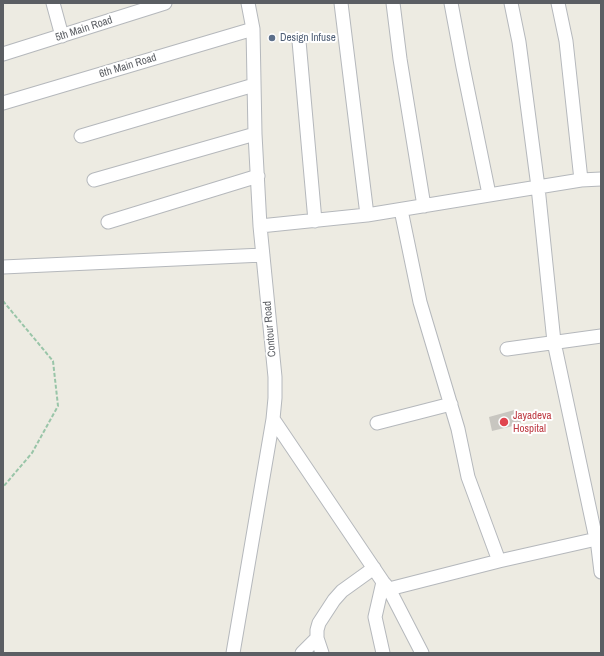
<!DOCTYPE html>
<html>
<head>
<meta charset="utf-8">
<style>
  body { margin:0 }
  #map { position:relative; width:604px; height:656px; overflow:hidden; background:#edebe2; font-family:"Archivo Narrow",sans-serif }
  canvas { display:block }
  .frame { position:absolute; inset:0; border:4px solid #5b5e63; pointer-events:none }
</style>
</head>
<body>
<div id="map">
<canvas width="604" height="656"></canvas>
<div class="frame"></div>
</div>
<script>
const g = document.querySelector('canvas').getContext('2d');
g.lineJoin = 'round';
function fill(path, color) { g.fillStyle = color; g.fill(path, 'evenodd'); }
const shape = rows => new Path2D(rows.map(r => 'M' + r).join(''));
function strokePath(path, color, width, dash) { g.strokeStyle = color; g.lineWidth = width; g.lineCap = dash ? 'butt' : 'round'; g.setLineDash(dash || []); g.stroke(path); }
function label(font, color, halo, rows, align = 'center') {
  g.font = font + ' "Archivo Narrow",sans-serif'; g.lineWidth = 4; g.setLineDash([]); g.textBaseline = 'middle'; g.strokeStyle = halo; g.fillStyle = color; for (const [text, x, y, turn = 0] of rows) {
    g.save(); g.translate(x, y); g.rotate((+turn || 0) * Math.PI / 180); g.textAlign = isNaN(turn) ? turn : align; if (halo) g.strokeText(text, 0, 0); g.fillText(text, 0, 0); g.restore();
  }
}
fill(shape([
  [518,409,521,424,492,431,489,417]
]), '#c8c6c0');
const minor = shape([
  [53,3,62,36],
  [341,3,367,215],
  [393,3,400,59,424,206],
  [451,3,463,67,489,194],
  [511,3,519,42,538,187,554,342,596,539],
  [558,3,566,41,581,180],
  [299,41,315,221],
  [3,54,165,3],
  [3,103,253,29],
  [81,136,254,85],
  [94,180,255,134],
  [401,210,420,302,458,429,468,477,499,561],
  [108,222,258,176],
  [260,226,367,215,538,187,581,180,601,179],
  [3,267,263,255],
  [507,349,601,336],
  [273,419,383,582,389,589,499,561,601,538],
  [377,423,451,404],
  [597,539,601,572],
  [383,582,375,617,383,653],
  [389,589,422,653],
  [233,653,273,419,275,398,275,377,260,226,255,134,253,29,248,3],
  [302,653,317,638],
  [322,653,317,638,317,630,319,623,334,600,342,591,374,568]
]);
strokePath(minor, '#b5b8bc', 15);
strokePath(shape([
  [3,301,53,361,58,406,32,453,3,487]
]), '#99c5a8', 2, [4, 2]);
strokePath(minor, '#fff', 13);
for (const [x, y, r, color] of [
  [272,38,4,"#5c6f8a"],
  [504,422,5,"#e0444e"]
]) { const dot = new Path2D(); dot.arc(x, y, r, 0, 2 * Math.PI); g.fillStyle = color; g.fill(dot); strokePath(dot, '#fff', 1.5); }
label('11px', '#5b5e63', '#fff', [
  ["5th Main Road",84,29,-18],
  ["6th Main Road",128,66,-17],
  ["Contour Road",270,329,-95]
]);
label('11px', '#4e5e75', '#fff', [
  ["Design Infuse",280,38]
], 'left');
label('11px', '#be3a42', '#fff', [
  ["Jayadeva",513,416],
  ["Hospital",513,429]
], 'left');
</script>
</body>
</html>
